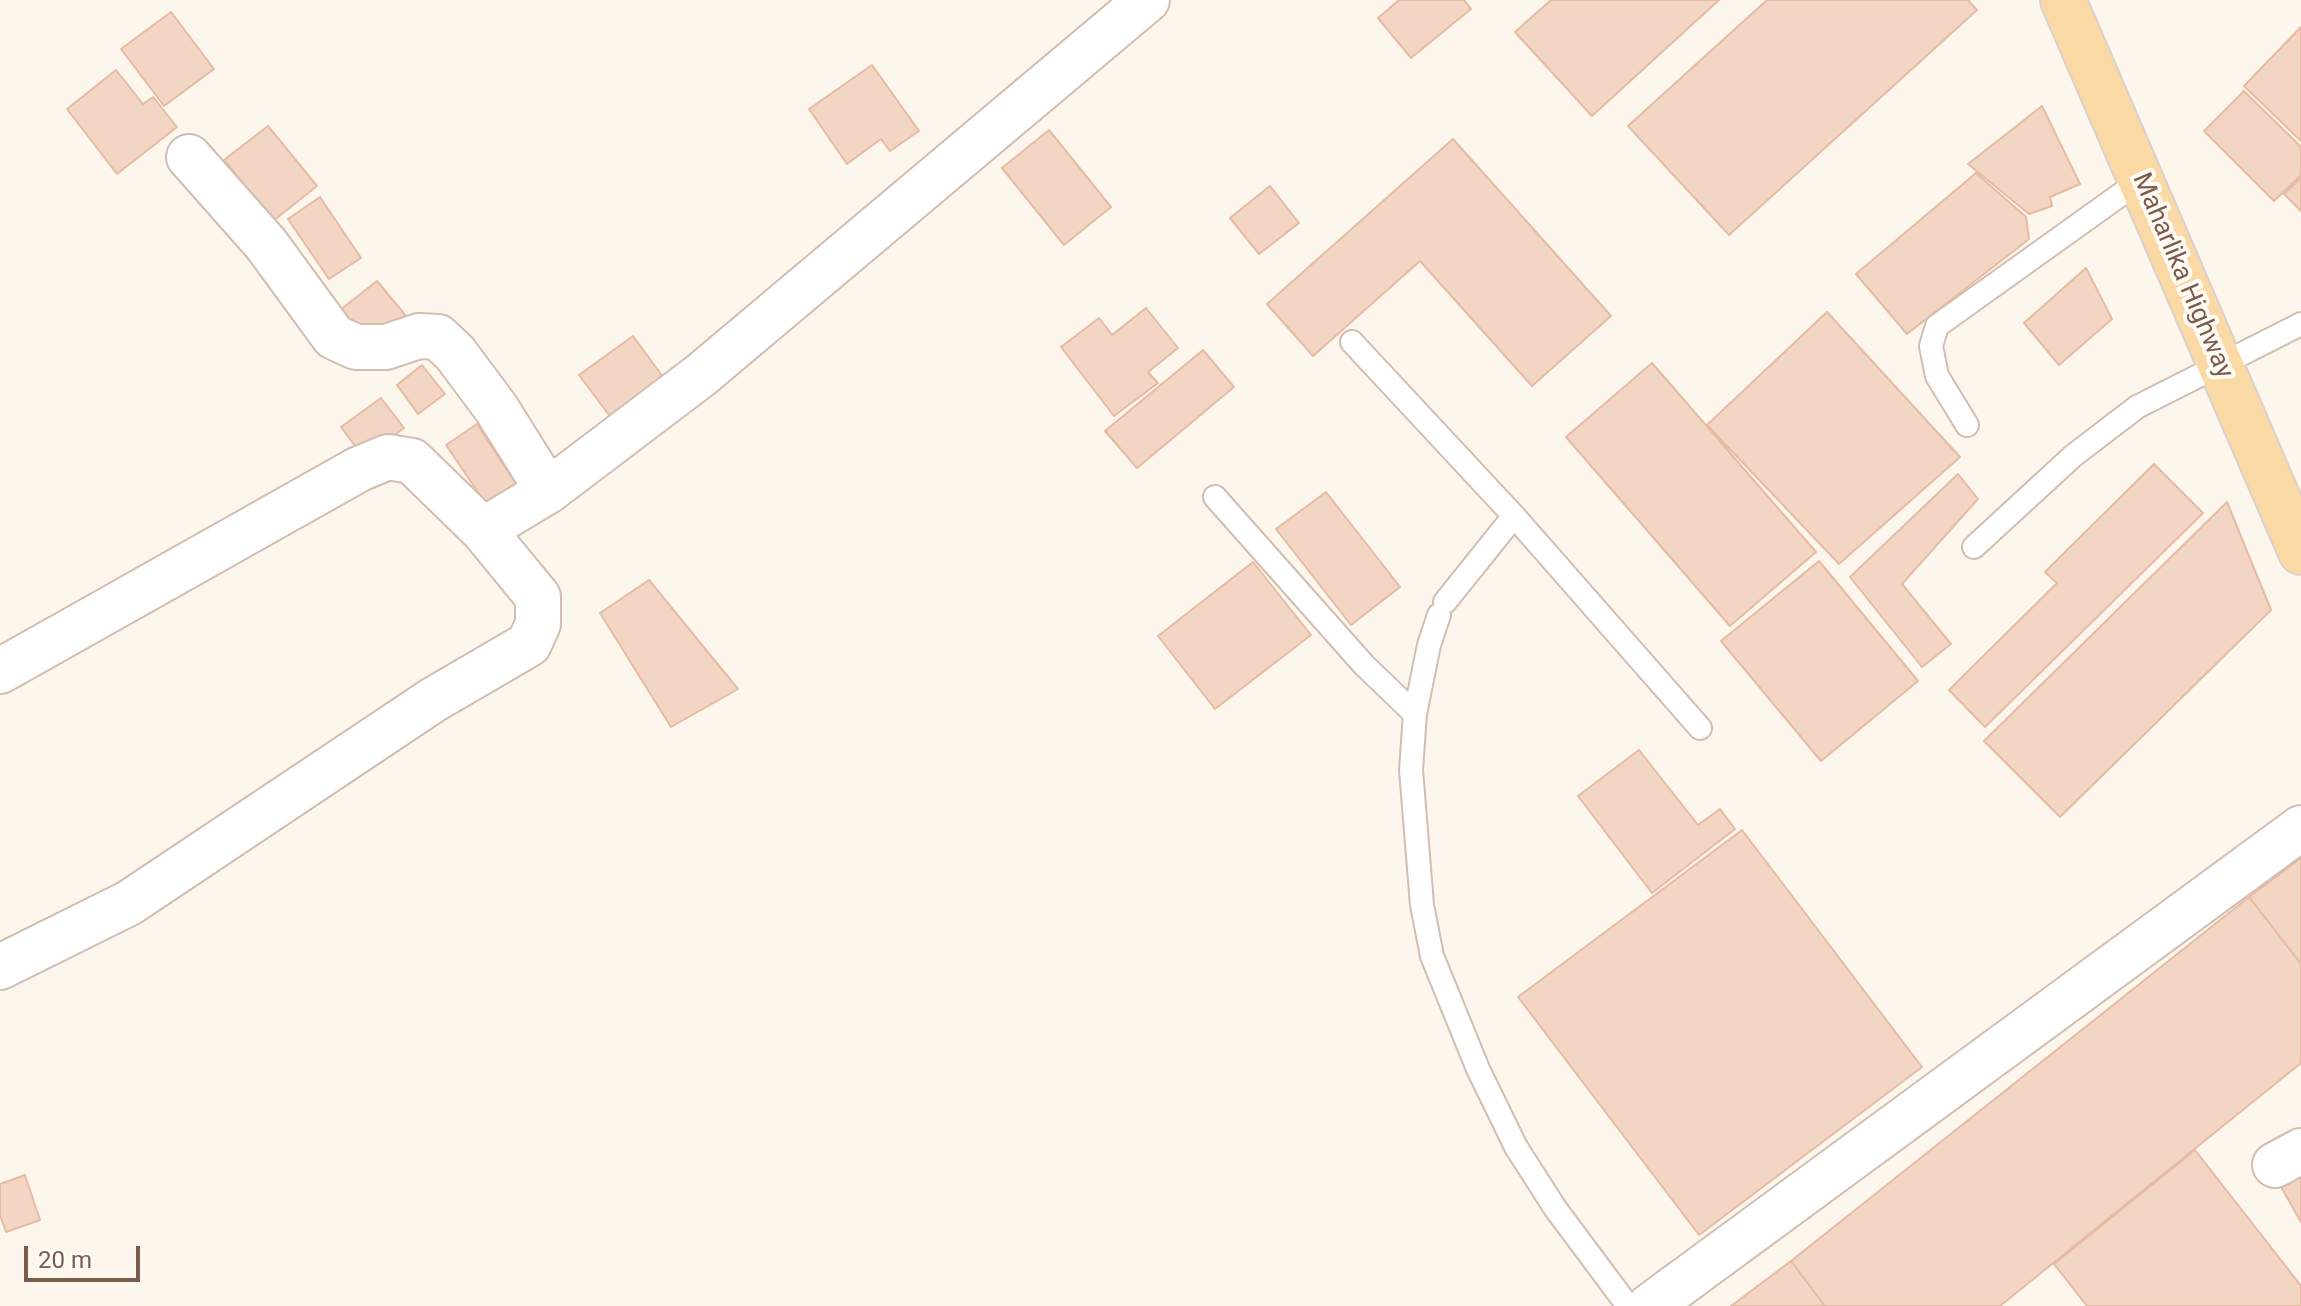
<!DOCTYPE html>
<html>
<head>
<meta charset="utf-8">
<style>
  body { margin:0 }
  #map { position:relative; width:2301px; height:1306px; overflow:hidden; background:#fdf6ec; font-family:Roboto,sans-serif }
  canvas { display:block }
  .scale { position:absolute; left:24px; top:1246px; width:116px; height:36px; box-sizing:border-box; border:4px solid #7a5c4d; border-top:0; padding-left:10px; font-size:24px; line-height:28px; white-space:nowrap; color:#7a5c4d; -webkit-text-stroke:6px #fffaf3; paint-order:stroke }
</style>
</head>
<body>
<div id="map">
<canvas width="2301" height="1306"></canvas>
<div class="scale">20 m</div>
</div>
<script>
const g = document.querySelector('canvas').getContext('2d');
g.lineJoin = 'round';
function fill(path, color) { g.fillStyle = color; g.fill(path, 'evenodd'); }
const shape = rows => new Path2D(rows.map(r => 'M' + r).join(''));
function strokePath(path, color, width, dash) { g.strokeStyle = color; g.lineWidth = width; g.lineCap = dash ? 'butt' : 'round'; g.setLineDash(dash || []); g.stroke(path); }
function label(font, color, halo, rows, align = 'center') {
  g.font = font + ' Roboto,sans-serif'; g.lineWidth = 8; g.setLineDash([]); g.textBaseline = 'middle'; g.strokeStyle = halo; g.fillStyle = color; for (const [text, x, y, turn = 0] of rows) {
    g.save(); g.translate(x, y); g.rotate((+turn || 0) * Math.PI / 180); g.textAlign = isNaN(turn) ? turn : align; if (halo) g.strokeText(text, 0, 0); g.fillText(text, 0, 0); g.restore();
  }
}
const building = shape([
  [1399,0,1464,0,1471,9,1411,58,1378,18,1399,0],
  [1551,0,1719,0,1592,116,1515,32,1551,0],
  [1767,0,1968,0,1977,10,1729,235,1628,126,1767,0],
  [171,12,214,69,164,106,121,49,171,12],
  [2301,27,2301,141,2244,86,2301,27],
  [872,65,919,131,890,151,881,139,847,164,809,109,872,65],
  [116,70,143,104,153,97,177,127,117,174,67,109,116,70],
  [2244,91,2301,147,2301,175,2274,201,2204,131,2244,91],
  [2042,106,2080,184,2050,197,2052,206,2029,214,1968,164,2042,106],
  [268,126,317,186,273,221,224,160,268,126],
  [1049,130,1111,207,1064,245,1002,168,1049,130],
  [1453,139,1611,316,1532,386,1420,261,1313,356,1267,304,1453,139],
  [1976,173,2026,217,2029,239,1907,334,1856,274,1976,173],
  [2301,178,2301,211,2284,194,2301,178],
  [1270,186,1299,223,1259,254,1230,218,1270,186],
  [320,197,361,258,329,279,288,219,320,197],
  [2086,268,2112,319,2059,365,2024,323,2086,268],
  [377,281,406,316,369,345,340,310,377,281],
  [1146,308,1178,348,1148,372,1158,383,1114,416,1061,347,1099,318,1112,335,1146,308],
  [1827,312,1960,457,1839,564,1707,425,1827,312],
  [633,336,671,388,618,427,579,375,633,336],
  [1203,350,1234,387,1137,468,1105,431,1203,350],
  [1652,363,1816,552,1730,626,1566,437,1652,363],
  [422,365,445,394,418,414,397,385,422,365],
  [381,398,404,428,364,458,341,427,381,398],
  [477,424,518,487,488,507,446,445,477,424],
  [2154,464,2203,513,1985,727,1949,690,2057,583,2045,572,2154,464],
  [1958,474,1978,499,1902,584,1951,644,1922,667,1850,577,1958,474],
  [1326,492,1400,587,1351,625,1276,529,1326,492],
  [2227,502,2271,610,2060,817,1984,741,2227,502],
  [1819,561,1918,681,1821,761,1721,641,1819,561],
  [1253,562,1311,635,1215,709,1158,636,1253,562],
  [649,580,738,689,671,727,600,613,649,580],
  [1639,750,1698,825,1720,809,1735,829,1652,893,1578,796,1639,750],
  [1742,830,1922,1067,1699,1235,1518,997,1742,830],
  [2301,858,2301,964,2249,897,2301,858],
  [2249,897,2301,964,2301,1063,2000,1306,1825,1306,1791,1261,2249,897],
  [2195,1150,2301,1286,2301,1306,2087,1306,2054,1264,2195,1150],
  [2301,1173,2301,1222,2280,1185,2301,1173],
  [25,1175,40,1220,6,1232,0,1215,0,1184,25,1175],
  [1791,1261,1825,1306,1731,1306,1791,1261]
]);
fill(building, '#f3d5c3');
strokePath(building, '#e6bba3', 2);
const lane = shape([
  [1352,342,1514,516,1700,728],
  [1967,425,1937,376,1931,346,1937,326,2141,180],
  [1215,497,1364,665,1415,714],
  [1974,547,2073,456,2137,407,2301,324],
  [1445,602,1514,516],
  [1439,615,1429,645,1415,714,1411,770,1422,905,1432,956,1478,1069,1516,1147,1555,1208,1628,1306]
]);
const street = shape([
  [189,157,266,244,334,337,356,347,386,347,419,336,438,337,455,353,496,408,548,491],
  [0,671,359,469,388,457,412,461,483,530,548,491,701,375,1147,0],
  [0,967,129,903,433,700,529,644,538,624,538,597,483,530],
  [2275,1165,2301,1151],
  [1650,1306,2301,828]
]);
const primary = shape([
  [2063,0,2301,552]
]);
strokePath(lane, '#d1beb0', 26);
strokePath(street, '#d1beb0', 48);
strokePath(primary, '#dad1cd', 48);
strokePath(lane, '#fff', 22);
strokePath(street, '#fff', 44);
strokePath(primary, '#fbd9a5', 44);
label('26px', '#7a5c4d', '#fffaf3', [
  ["Maharlika Highway",2182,276,67]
]);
</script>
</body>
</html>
